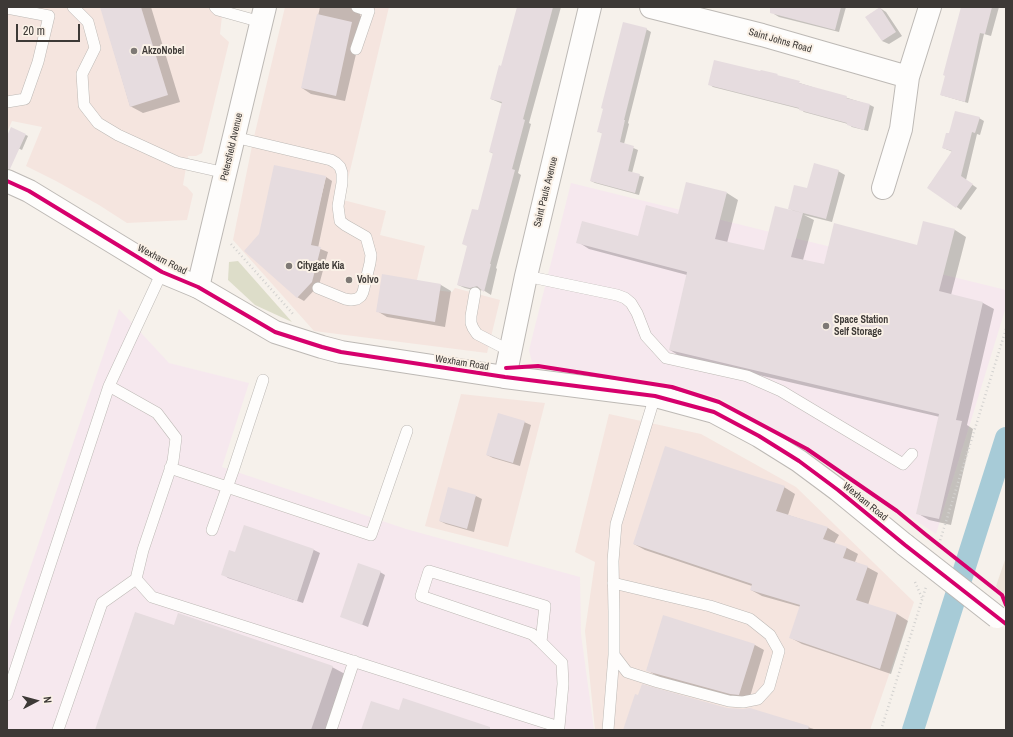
<!DOCTYPE html>
<html>
<head>
<meta charset="utf-8">
<style>
  body { margin:0 }
  #map { position:relative; width:1013px; height:737px; overflow:hidden; background:#f6f1eb; font-family:"Archivo Narrow",sans-serif }
  canvas { display:block }
  .frame { position:absolute; inset:0; border:8px solid #3d3936; pointer-events:none }
  .north { position:absolute; left:16px; top:681px; width:40px; height:40px; -webkit-text-stroke:3px #faf1e7; paint-order:stroke; rotate:84deg; font-size:11px; font-weight:700; line-height:16px; text-align:center; color:#3d3936 }
  .north::after { content:''; display:block; margin:auto; width:14px; height:18px; background:#3d3936; clip-path:polygon(50% 0,100% 100%,50% 72%,0 100%) }
  .scale { position:absolute; left:16px; top:24px; width:64px; height:18px; box-sizing:border-box; border:2px solid #3d3936; border-top:0; padding-left:5px; font-size:12px; line-height:14px; white-space:nowrap; color:#3d3936; -webkit-text-stroke:3px #faf1e7; paint-order:stroke }
</style>
</head>
<body>
<div id="map">
<canvas width="1013" height="737"></canvas>
<div class="frame"></div>
<div class="north">N</div>
<div class="scale">20 m</div>
</div>
<script>
const g = document.querySelector('canvas').getContext('2d');
g.lineJoin = 'round';
function fill(path, color) { g.fillStyle = color; g.fill(path, 'evenodd'); }
const shape = rows => new Path2D(rows.map(r => 'M' + r).join(''));
function strokePath(path, color, width, dash) { g.strokeStyle = color; g.lineWidth = width; g.lineCap = dash ? 'butt' : 'round'; g.setLineDash(dash || []); g.stroke(path); }
function label(font, color, halo, rows, align = 'center') {
  g.font = font + ' "Archivo Narrow",sans-serif'; g.lineWidth = 4; g.setLineDash([]); g.textBaseline = 'middle'; g.strokeStyle = halo; g.fillStyle = color; for (const [text, x, y, turn = 0] of rows) {
    g.save(); g.translate(x, y); g.rotate((+turn || 0) * Math.PI / 180); g.textAlign = isNaN(turn) ? turn : align; if (halo) g.strokeText(text, 0, 0); g.fillText(text, 0, 0); g.restore();
  }
}
fill(shape([
  [571,183,1006,290,1006,307,936,534,809,449,719,398,667,383,585,372,532,362,529,350],
  [119,309,169,363,249,383,222,467,406,529,580,577,581,634,594,730,7,730,7,635]
]), '#f6e8ee');
fill(shape([
  [7,7,223,7,220,34,229,42,202,153,196,156,188,156,183,185,187,187,193,194,187,220,127,223,99,205,56,181,26,166,42,127,12,121,7,132],
  [285,7,389,7,343,200,386,211,380,235,425,246,415,288,452,292,455,288,500,300,487,353,314,331,233,240,253,141],
  [461,394,545,403,508,547,425,526],
  [609,414,701,434,796,487,914,602,870,730,595,730,585,631,595,562,575,552]
]), '#f5e5df');
fill(shape([
  [1006,557,1006,600,996,586]
]), '#ede3d8');
fill(shape([
  [238,261,292,322,255,305,228,280,229,262]
]), '#ddddc9');
fill(shape([
  [101,7,151,7,180,102,143,113,130,106],
  [320,7,362,7,360,10,360,15,364,20,345,101,311,94,302,88],
  [518,7,561,7,529,123,531,124,518,173,521,175,496,268,497,269,491,295,483,290,477,291,465,288,458,285,494,154,490,152,503,104,491,99,502,67],
  [776,7,846,7,839,32,779,17,774,14],
  [968,7,999,7,991,36,984,34,968,103,941,95],
  [880,8,886,12,902,36,889,44,882,41],
  [646,29,651,32,628,123,629,124,624,144,638,150,632,173,644,177,639,195,595,183,591,181,603,134,598,131],
  [761,71,870,105,874,107,868,131,852,127,848,124,804,112,800,109,713,87,709,84,761,73],
  [979,118,984,121,980,135,977,134,966,180,977,188,961,210,928,187,953,152,943,148,950,135],
  [26,135,28,136,22,150,7,143,7,139],
  [838,171,845,175,832,222,804,215,814,220,803,260,825,266,918,246,924,222,955,230,966,237,951,295,983,303,994,309,967,425,973,429,951,525,929,520,917,513,940,417,681,357,670,350,687,275,589,249,578,242,639,237,678,215,727,193,738,200,727,243,764,251,793,211,789,208,808,189],
  [326,177,332,181,318,248,328,252,319,285,304,301,297,297],
  [383,275,441,285,451,291,445,327,387,317,377,311],
  [524,422,531,425,520,466,493,458,487,455],
  [784,487,795,494,788,515,828,528,839,535,834,544,847,548,858,554,855,562,867,567,878,573,868,605,897,614,908,621,891,674,802,644,791,638,801,607,762,596,751,590,752,586,645,550,634,544],
  [476,496,482,499,474,532,446,524,440,521],
  [245,527,314,550,320,553,303,603,228,578,223,574,236,554],
  [380,572,385,575,368,627,341,616],
  [174,626,332,667,345,674,326,730,96,730],
  [755,645,764,650,749,700,741,699,657,676,647,670],
  [727,709,743,710,750,709,817,730,624,730]
]), '#0003');
strokePath(shape([
  [913,730,1006,438]
]), '#a7cbd7', 22);
fill(shape([
  [100,7,141,7,168,95,130,107],
  [517,7,553,7,523,119,525,120,512,169,515,170,490,264,491,264,484,292,477,286,470,288,457,285,467,246,462,244,472,209,478,210,493,153,489,152,502,102,490,99,499,65,501,66],
  [770,7,841,7,835,30,770,13],
  [880,7,896,32,882,41,865,17],
  [961,7,992,7,985,34,980,33,965,102,940,95,945,76,943,75],
  [317,14,352,22,336,96,301,88],
  [623,22,647,28,624,120,625,120,620,142,634,146,628,171,640,174,635,193,590,181,602,133,597,132,603,109,601,108],
  [714,60,760,71,761,70,778,74,777,75,800,81,799,83,847,96,846,98,870,104,864,130,847,125,847,123,799,110,799,108,708,85],
  [955,111,980,117,975,133,972,132,961,176,973,184,956,208,927,188,952,151,942,148,946,133,949,133],
  [11,127,26,134,10,169,7,169,7,136],
  [814,163,839,170,826,219,788,209,794,185,807,188],
  [274,165,326,176,311,245,321,247,312,282,297,298,244,251,259,234],
  [686,182,727,192,715,239,764,250,775,206,803,213,791,257,824,264,834,223,917,245,923,221,955,229,939,291,983,302,956,420,962,421,939,519,916,514,939,414,669,350,687,272,576,243,582,221,638,236,646,205,678,214],
  [382,274,441,284,435,322,376,312],
  [498,413,525,421,513,463,486,455],
  [665,446,785,486,776,511,828,527,823,539,847,547,843,558,868,566,856,600,897,613,880,669,789,638,800,605,750,590,752,584,633,544],
  [448,487,476,495,467,529,439,521],
  [244,525,314,549,297,601,221,575,229,550,235,552],
  [358,563,381,571,362,625,340,617],
  [135,612,174,625,178,613,333,666,311,730,95,730],
  [663,615,755,644,739,695,730,694,646,671],
  [642,684,727,708,743,709,750,708,809,726,808,730,623,730,635,694,638,695],
  [403,698,490,727,490,730,361,730,371,701,399,710]
]), '#e6dcdf');
const service = shape([
  [73,7,88,22,95,48,82,74,84,105,98,123,118,135,177,162,226,173],
  [215,7,218,10,261,22],
  [7,8,49,16,38,62,25,99,7,102],
  [356,49,369,11,357,7],
  [234,137,331,160,336,163,340,167,342,173,342,183,338,206,340,221,345,225,366,237,371,255,370,263,363,292,361,296,357,299,351,300,345,299,318,288],
  [526,276,617,295,625,298,631,303,637,313,646,336,666,358,747,376,781,391,903,464,912,454],
  [475,293,471,316,471,323,473,328,477,334,510,351],
  [109,386,157,413,176,438,173,461,143,550,136,579,152,597,559,727,563,684,562,663,541,642,532,634,421,596,429,571,545,606,541,642],
  [170,468,371,535,407,431],
  [212,530,233,471,263,380],
  [613,583,710,606,750,619,770,635,779,651,769,687,758,699,743,702,729,701,658,682,627,672,614,655,614,612,613,561,616,524,655,396],
  [7,695,109,386,162,272],
  [58,730,102,603,136,579],
  [331,730,354,661],
  [608,730,614,655]
]);
const minor = shape([
  [651,7,762,35,908,77],
  [883,188,901,129,908,77,930,7],
  [198,287,265,7],
  [505,377,526,276,590,7]
]);
const tertiary = shape([
  [7,181,29,191,162,272,198,287,275,332,322,347,341,352,505,377,655,396,714,412,759,436,799,461,838,490,905,545]
]);
strokePath(service, '#bdb9b5', 12);
strokePath(minor, '#bdb9b5', 24);
strokePath(tertiary, '#bdb9b5', 24);
strokePath(shape([
  [231,244,293,314],
  [939,544,1006,329],
  [915,582,922,598],
  [881,730,926,587]
]), '#d2d1cf', 2.5, [1, 3]);
strokePath(service, '#fefdfc', 11);
strokePath(minor, '#fefdfc', 22);
strokePath(tertiary, '#fefdfc', 22);
const tertiaryBridge = shape([
  [905,545,997,617]
]);
strokePath(tertiaryBridge, '#bdb9b5', 24, []);
strokePath(tertiaryBridge, '#fefdfc', 22);
strokePath(shape([
  [7,181,29,191,162,272,198,287,275,332,322,347,341,352,505,377,655,396,714,412,759,436,799,461,838,490,905,545,1006,624],
  [506,368,538,366,672,387,719,402,807,449,897,511,925,534,1002,595,1006,605]
]), '#d6006c', 4);
for (const [x, y, r, color] of [
  [134,51,4,"#7e7975"],
  [289,266,4,"#7e7975"],
  [349,280,4,"#7e7975"],
  [826,326,4,"#7e7975"]
]) { const dot = new Path2D(); dot.arc(x, y, r, 0, 2 * Math.PI); g.fillStyle = color; g.fill(dot); strokePath(dot, '#faf1e7', 1.5); }
label('10px', '#3d3936', '#faf1e7', [
  ["Saint Johns Road",780,41,16],
  ["Petersfield Avenue",232,147,-77],
  ["Saint Pauls Avenue",546,192,-76],
  ["Wexham Road",162,260,27],
  ["Wexham Road",462,363,9],
  ["Wexham Road",865,502,39]
]);
label('bold 10px', '#3d3936', '#faf1e7', [
  ["AkzoNobel",142,51],
  ["Citygate Kia",297,266],
  ["Volvo",357,280],
  ["Space Station",834,320],
  ["Self Storage",834,332]
], 'left');
</script>
</body>
</html>
